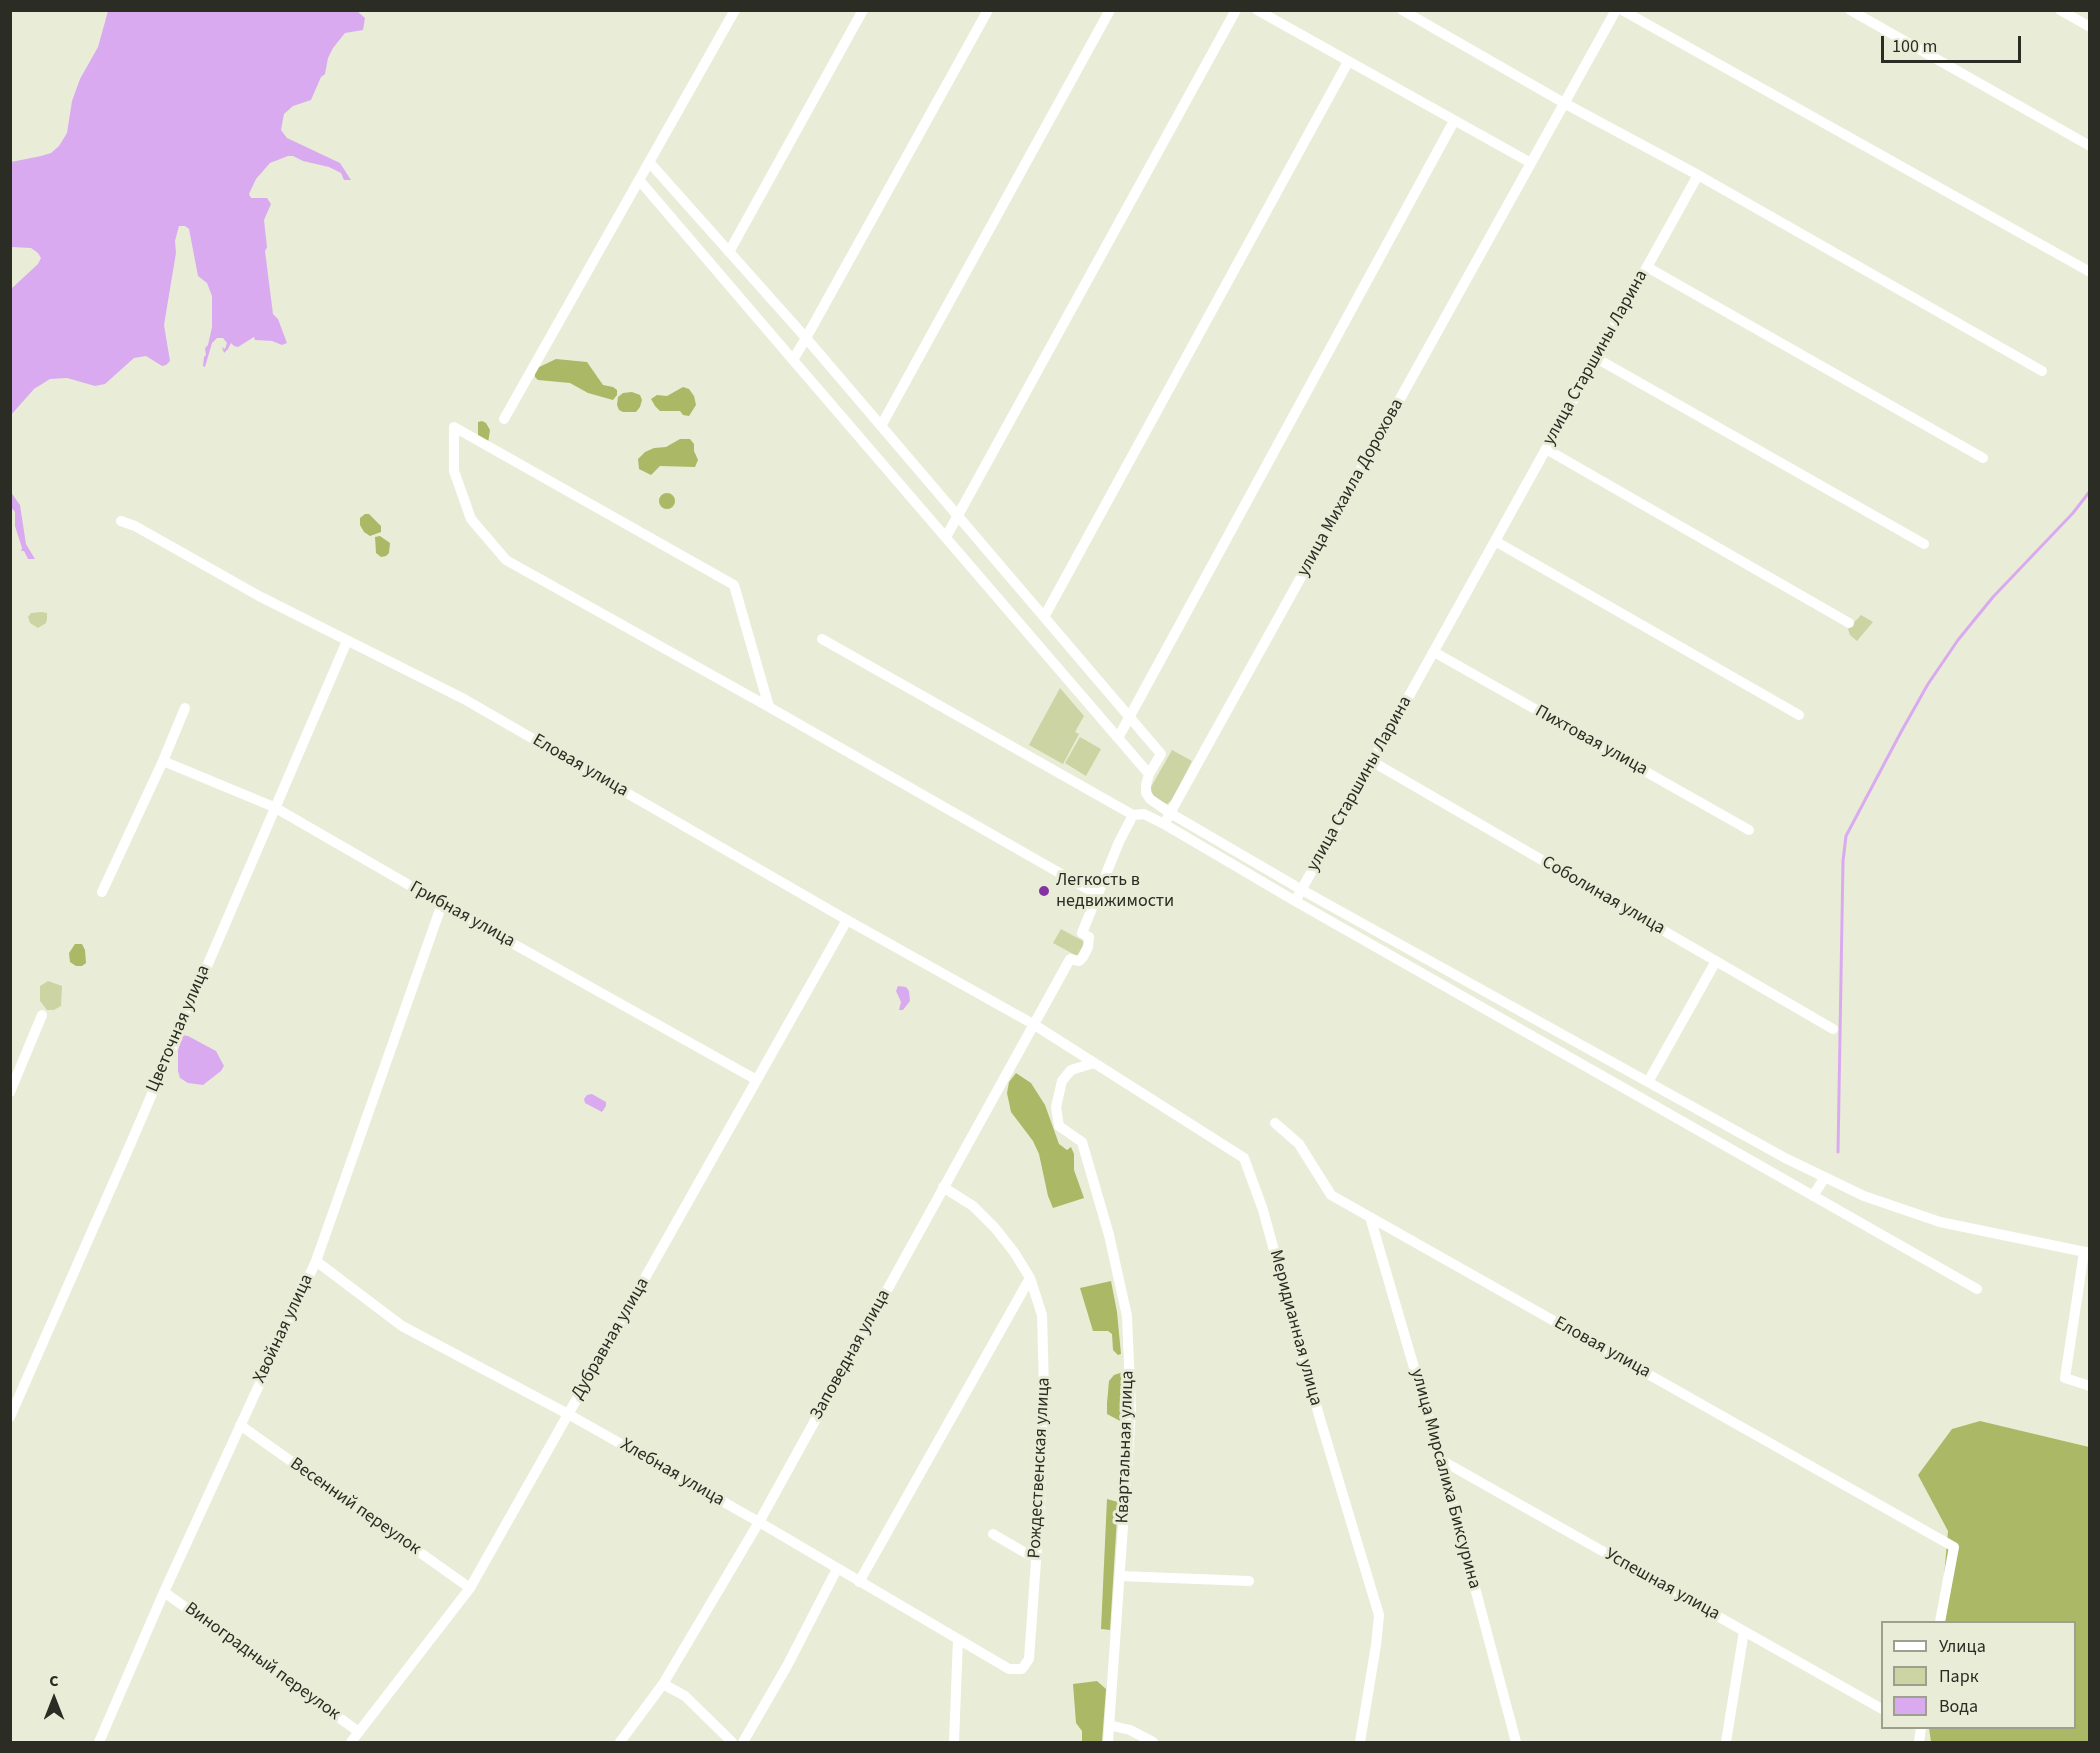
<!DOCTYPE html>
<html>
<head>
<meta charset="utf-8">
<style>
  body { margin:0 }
  #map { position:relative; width:2100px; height:1753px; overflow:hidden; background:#e9edd7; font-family:"Source Sans 3",sans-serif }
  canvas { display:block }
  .frame { position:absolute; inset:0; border:12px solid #2b2d24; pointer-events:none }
  .legend { position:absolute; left:1881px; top:1621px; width:195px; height:108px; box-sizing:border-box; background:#e9edd7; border:2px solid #9da08f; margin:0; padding:8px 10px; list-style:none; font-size:18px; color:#2b2d24 }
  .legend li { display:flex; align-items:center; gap:12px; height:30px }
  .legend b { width:30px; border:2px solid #9da08f }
  .north { position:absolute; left:24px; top:1669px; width:60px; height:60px; -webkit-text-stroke:4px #e9edd7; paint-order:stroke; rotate:0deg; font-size:16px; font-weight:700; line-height:24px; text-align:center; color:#2b2d24 }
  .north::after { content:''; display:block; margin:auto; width:21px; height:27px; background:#2b2d24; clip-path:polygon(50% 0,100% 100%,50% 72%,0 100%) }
  .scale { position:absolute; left:1881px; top:36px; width:140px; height:27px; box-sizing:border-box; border:3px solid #2b2d24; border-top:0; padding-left:8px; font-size:18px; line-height:21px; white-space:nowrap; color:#2b2d24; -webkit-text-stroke:4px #e9edd7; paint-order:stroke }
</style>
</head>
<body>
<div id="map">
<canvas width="2100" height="1753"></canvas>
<div class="frame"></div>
<ul class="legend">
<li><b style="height:8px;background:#fff"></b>Улица</li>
<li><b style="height:16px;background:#cbd4a2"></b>Парк</li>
<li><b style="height:16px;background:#daaaf0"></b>Вода</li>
</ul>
<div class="north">С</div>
<div class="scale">100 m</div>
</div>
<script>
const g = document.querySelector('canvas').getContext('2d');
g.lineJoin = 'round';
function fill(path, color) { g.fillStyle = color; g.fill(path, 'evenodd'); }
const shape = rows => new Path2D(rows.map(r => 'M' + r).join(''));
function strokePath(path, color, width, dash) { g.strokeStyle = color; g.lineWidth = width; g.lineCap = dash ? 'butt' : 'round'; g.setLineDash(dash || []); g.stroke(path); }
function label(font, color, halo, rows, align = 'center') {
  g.font = font + ' "Source Sans 3",sans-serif'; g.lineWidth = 6; g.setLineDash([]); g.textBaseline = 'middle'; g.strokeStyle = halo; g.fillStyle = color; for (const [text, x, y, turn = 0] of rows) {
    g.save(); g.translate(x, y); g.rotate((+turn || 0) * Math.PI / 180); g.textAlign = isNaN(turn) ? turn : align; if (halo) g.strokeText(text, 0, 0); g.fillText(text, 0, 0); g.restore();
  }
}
fill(shape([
  [42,612,47,613,47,619,46,623,38,628,30,623,28,617,31,613],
  [1861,615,1873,622,1857,641,1850,635,1848,629],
  [1060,688,1084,716,1075,732,1079,734,1063,764,1029,745],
  [1080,737,1101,749,1086,776,1065,763],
  [1172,750,1192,761,1172,800,1167,804,1152,796,1151,787],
  [1061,929,1085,942,1077,956,1053,943],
  [48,981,62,986,61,1006,54,1010,47,1010,40,1001,40,986]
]), '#cbd4a2');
fill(shape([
  [556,359,587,362,603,385,613,387,617,390,617,395,613,400,588,393,570,383,538,380,535,377,535,369],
  [683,387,689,389,694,396,696,405,689,416,683,415,680,411,660,411,655,406,651,399,657,395,667,396],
  [632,392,640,395,642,400,640,407,636,412,623,412,619,410,617,405,618,397,623,393],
  [482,421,486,423,490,430,488,443,478,436,478,422],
  [680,439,690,439,694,444,694,451,698,460,695,467,660,466,651,475,639,469,638,459,645,452,654,448,666,447],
  '659 501a8 8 0 1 1 16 0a8 8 0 1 1-16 0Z',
  [365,514,369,514,381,526,381,532,370,536,364,532,360,525,360,518],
  [380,536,390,543,389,553,386,556,381,557,376,553,375,537],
  [75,944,82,944,85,950,86,963,82,966,76,966,70,962,69,953],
  [1016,1073,1031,1083,1045,1105,1059,1144,1067,1150,1071,1147,1074,1154,1074,1170,1084,1198,1053,1208,1048,1196,1039,1154,1033,1141,1011,1112,1007,1093,1009,1082],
  [1111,1281,1117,1312,1121,1354,1118,1355,1113,1350,1112,1334,1108,1331,1093,1331,1080,1288],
  [1123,1372,1123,1378,1122,1422,1107,1414,1107,1403,1109,1381,1114,1375],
  [1980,1421,2089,1447,2089,1742,1931,1742,1929,1728,2074,1728,2074,1622,1940,1622,1948,1531,1918,1475,1952,1429],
  [1107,1499,1118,1502,1110,1630,1101,1629],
  [1097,1681,1106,1689,1102,1742,1082,1742,1082,1731,1076,1723,1073,1684]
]), '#abb865');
fill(shape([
  [357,11,365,18,363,30,345,33,333,48,328,58,325,74,321,77,311,100,293,106,284,114,281,130,287,138,340,163,351,180,344,180,341,173,329,167,303,161,293,156,288,156,270,163,256,179,249,194,251,198,267,198,271,204,264,220,267,247,265,251,273,314,278,319,287,343,282,345,272,341,255,340,254,337,238,347,234,346,231,343,228,349,224,353,222,347,225,349,227,343,223,338,217,338,212,343,205,367,203,366,204,357,206,355,205,348,208,345,212,327,212,296,207,283,198,276,189,229,185,226,179,226,175,241,176,253,164,325,170,361,166,365,162,366,146,356,134,358,105,384,95,386,67,378,50,379,34,389,11,415,11,289,38,264,41,258,38,253,31,248,11,247,11,162,41,156,51,153,59,146,67,133,72,101,80,79,98,47,108,11],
  [10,491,20,505,26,544,35,559,28,559,24,551,21,551,22,548,15,526,15,512,11,507],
  [898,986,906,987,909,991,910,1001,903,1010,899,1010,901,1002,896,991],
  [182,1035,188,1036,216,1051,224,1066,221,1071,203,1085,188,1083,180,1078,178,1071,178,1051],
  [592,1094,606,1102,606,1106,602,1112,585,1103,584,1099,587,1095]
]), '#daaaf0');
strokePath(shape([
  [1838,1152,1843,861,1846,836,1901,732,1928,684,1958,640,1993,597,2073,513,2090,491]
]), '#daaaf0', 3);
strokePath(shape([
  [1257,10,1531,163],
  [1402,10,1564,103,1698,175,2042,371],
  [1622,10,2090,272],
  [1850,10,2090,146],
  [2060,10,2090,27],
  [650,163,806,338,988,10],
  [640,181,793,360],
  [729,252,863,10],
  [1647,267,1983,458],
  [1596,358,1924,544],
  [504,419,735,10],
  [881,426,1110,10],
  [1546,449,1849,623],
  [121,521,135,526,259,596,464,699,847,920,1033,1024,1244,1158,1263,1210,1320,1419,1379,1615,1376,1645,1360,1742],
  [946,537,1236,10],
  [1495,541,1799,715],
  [1044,617,1348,62],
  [822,639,1133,815],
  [1434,652,1749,830],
  [769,707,734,585,454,427,454,471,471,519,506,560,769,707,1098,895],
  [1118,738,1454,121],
  [163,761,274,807,442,904,755,1079],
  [1373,762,1833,1029],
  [1149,774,793,360,806,338,1161,754,1149,774,1146,785,1146,793,1150,799,1170,813,1616,10],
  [1167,819,1170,813,1302,890,1785,1158,1864,1196,1940,1222,2090,1253],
  [102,892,163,761,185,708],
  [1298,896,1698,175],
  [1094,1063,1071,1070,1062,1081,1056,1107,1059,1126,1082,1142,1109,1235,1127,1316,1131,1411,1108,1742],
  [1648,1082,1716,961],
  [10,1092,42,1015],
  [1275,1123,1299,1144,1331,1195,1954,1547,1940,1622],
  [1813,1196,1825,1177],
  [1370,1217,1441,1460,1516,1742],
  [2084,1252,2065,1378,2090,1386],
  [316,1261,402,1326,568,1414,759,1522,1009,1669,1022,1669,1029,1659,1040,1505,1044,1388,1042,1315,1030,1278,1014,1252,995,1228,973,1206,943,1187],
  [10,1417,130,1145,347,641],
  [240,1425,470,1588],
  [1441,1460,1882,1709],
  [993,1534,1029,1555,1036,1556],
  [1120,1576,1249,1581],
  [859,1582,1030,1278],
  [164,1592,359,1732],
  [663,1684,685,1696,732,1742],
  [1109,1725,1130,1730,1153,1742],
  [99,1742,164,1592,316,1261,442,904],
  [351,1742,470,1588,847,920],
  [620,1742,663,1684,759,1522,1070,959,1079,961,1083,957,1088,947,1089,937,1082,933,1119,842,1133,815,1144,814,1164,824,1295,901,1977,1289],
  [743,1742,787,1666,837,1569],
  [954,1742,958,1639],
  [1726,1742,1744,1631],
  [1919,1742,1921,1728]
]), '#fff', 10);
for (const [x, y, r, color] of [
  [1044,891,6,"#8433a3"]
]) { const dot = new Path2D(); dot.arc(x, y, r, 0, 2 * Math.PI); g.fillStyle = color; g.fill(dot); strokePath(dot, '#e9edd7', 2); }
label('18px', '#2b2d24', '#e9edd7', [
  ["улица Старшины Ларина",1596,358,-61],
  ["улица Михаила Дорохова",1351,488,-61],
  ["Пихтовая улица",1591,741,29],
  ["Еловая улица",580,766,30],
  ["улица Старшины Ларина",1360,784,-61],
  ["Соболиная улица",1603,896,30],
  ["Грибная улица",462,915,29],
  ["Цветочная улица",179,1029,-67],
  ["Меридианная улица",1295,1328,75],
  ["Хвойная улица",284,1329,-65],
  ["Дубравная улица",611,1339,-60],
  ["Еловая улица",1602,1348,29],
  ["Заповедная улица",851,1355,-61],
  ["Квартальная улица",1126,1447,-88],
  ["Рождественская улица",1040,1468,-87],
  ["Хлебная улица",672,1473,30],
  ["улица Мирсалиха Биксурина",1445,1479,75],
  ["Весенний переулок",355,1507,35],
  ["Успешная улица",1662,1585,29],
  ["Виноградный переулок",262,1662,36]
]);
label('18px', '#2b2d24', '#e9edd7', [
  ["Легкость в",1056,881],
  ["недвижимости",1056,902]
], 'left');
</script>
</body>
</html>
